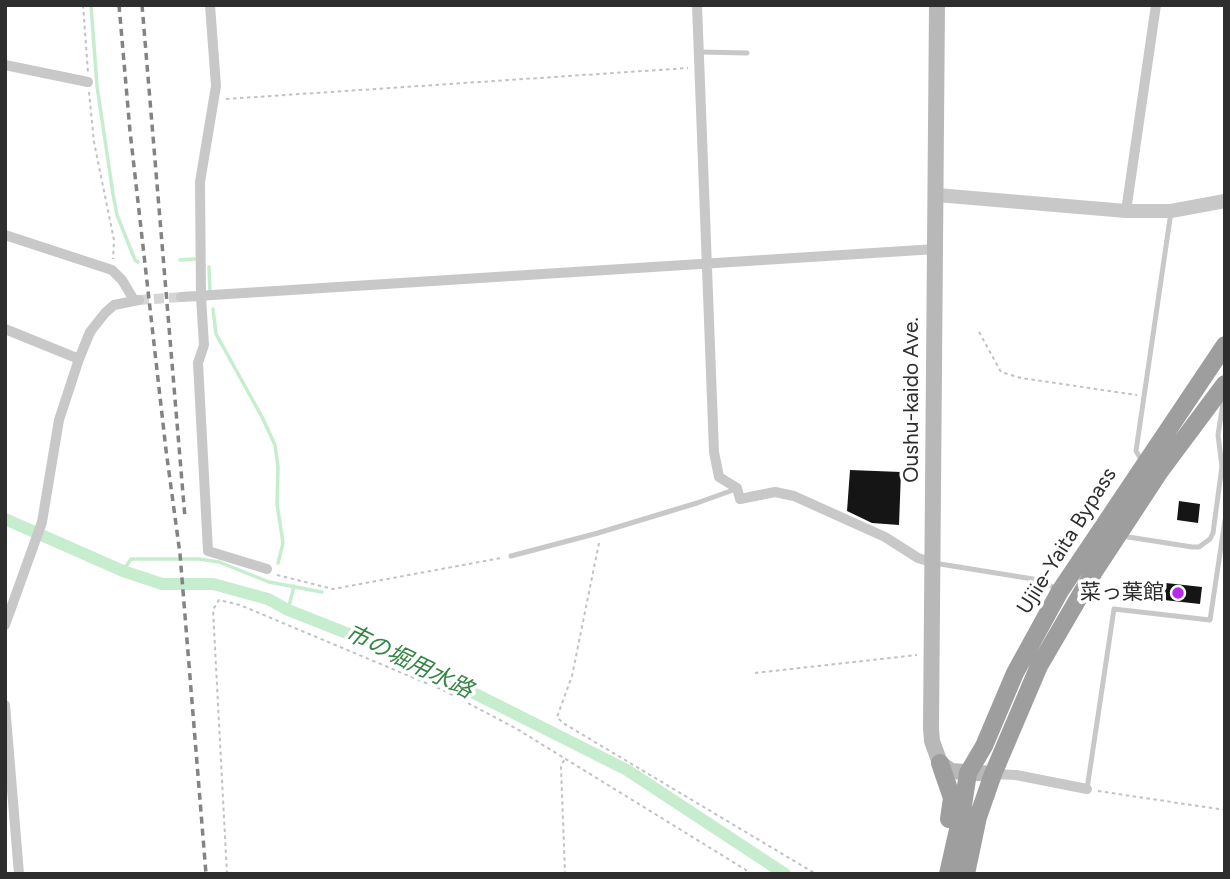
<!DOCTYPE html>
<html>
<head>
<meta charset="utf-8">
<style>
  body { margin:0 }
  #map { position:relative; width:1230px; height:879px; overflow:hidden; background:#fff; font-family:Figtree,sans-serif }
  canvas { display:block }
  .frame { position:absolute; inset:0; border:7px solid #2e2e2e; pointer-events:none }
</style>
</head>
<body>
<div id="map">
<canvas width="1230" height="879"></canvas>
<div class="frame"></div>
</div>
<script>
const g = document.querySelector('canvas').getContext('2d');
g.lineJoin = 'round';
const shape = rows => new Path2D(rows.map(r => 'M' + r).join(''));
function strokePath(path, color, width, dash) { g.strokeStyle = color; g.lineWidth = width; g.lineCap = dash ? 'butt' : 'round'; g.setLineDash(dash || []); g.stroke(path); }
function fill(path, color) { g.fillStyle = color; g.fill(path, 'evenodd'); }
function label(font, color, halo, rows, align = 'center') {
  g.font = font + ' Figtree,"Noto Sans JP",sans-serif'; g.lineWidth = 7; g.setLineDash([]); g.textBaseline = 'middle'; g.strokeStyle = halo; g.fillStyle = color; for (const [text, x, y, turn = 0] of rows) {
    g.save(); g.translate(x, y); g.rotate((+turn || 0) * Math.PI / 180); g.textAlign = isNaN(turn) ? turn : align; if (halo) g.strokeText(text, 0, 0); g.fillText(text, 0, 0); g.restore();
  }
}
strokePath(shape([
  [91,5,97,86,113,194,117,215,135,260,138,262],
  [180,260,195,259],
  [209,267,210,291],
  [213,309,216,334,262,417,275,445,278,467,277,504,283,543,278,563],
  [123,571,131,559,199,559,219,562,269,582,322,592],
  [288,610,294,586]
]), '#c6edce', 3.5);
strokePath(shape([
  [5,519,123,571,162,584,213,584,268,599,288,610,382,647,627,770,785,874]
]), '#c6edce', 12);
fill(shape([
  [850,470,901,472,899,525,872,523,847,511],
  [1179,501,1200,504,1198,523,1177,520],
  [1157,582,1202,587,1200,604,1155,599]
]), '#151515');
strokePath(shape([
  [139,300,181,297]
]), '#d5d5d5', 10, [10, 5]);
strokePath(shape([
  [83,5,88,72],
  [89,92,94,142,114,240,113,259],
  [226,99,688,68],
  [979,332,1001,372,1021,378,1137,395],
  [599,543,572,676,557,717,563,723,816,874],
  [277,575,333,589,501,558],
  [755,673,917,655],
  [564,760,561,767,565,874],
  [1098,791,1225,810],
  [227,874,213,610,219,600,240,605,445,691,517,729,746,870,746,874]
]), '#c2c2c2', 2, [3.5, 3.5]);
strokePath(shape([
  [700,52,747,53],
  [1142,461,1136,451,1171,212],
  [1122,536,1192,547,1199,547,1210,539,1213,533,1222,466,1218,435,1224,397],
  [511,556,598,533,697,503,736,489],
  [934,563,1039,580,1057,589],
  [1087,789,1114,609,1210,620,1225,520]
]), '#c8c8c8', 5);
strokePath(shape([
  [210,5,216,86,200,182,201,297,204,345,198,363,208,551,267,569],
  [697,5,714,452,719,477,737,488,740,499,775,492,794,496,885,537,918,558,934,563],
  [5,65,88,82],
  [1126,211,1156,5],
  [5,235,112,270,122,280,134,300],
  [181,297,936,249],
  [5,329,79,359,90,332,105,313,114,305,139,300],
  [5,625,42,522,59,420,79,359],
  [5,705,19,874],
  [993,774,1016,775,1087,789]
]), '#c8c8c8', 10);
strokePath(shape([
  [937,195,1126,211,1171,211,1225,201]
]), '#c8c8c8', 14);
strokePath(shape([
  [937,5,931,728,932,741,940,763,951,771,993,774]
]), '#b8b8b8', 16);
strokePath(shape([
  [940,763,952,798,949,819],
  [948,874,962,812,968,773,984,746,1015,673,1060,591,1225,345],
  [966,874,978,817,993,774,1039,666,1095,570,1160,471,1225,384]
]), '#9e9e9e', 18);
strokePath(shape([
  [119,5,130,131,166,450,180,554,206,874],
  [142,5,185,518]
]), '#838383', 3.5, [7, 5]);
for (const [x, y, r, color] of [
  [1178,593,7,"#b82aeb"]
]) { const dot = new Path2D(); dot.arc(x, y, r, 0, 2 * Math.PI); g.fillStyle = color; g.fill(dot); strokePath(dot, '#fff', 2.5); }
label('21px', '#2e2e2e', '#fff', [
  ["Oushu-kaido Ave.",912,400,-90],
  ["Ujiie-Yaita Bypass",1067,541,-58]
]);
label('21px', '#2e2e2e', '#fff', [
  ["菜っ葉館",1164,593]
], 'right');
label('italic 23px', '#358645', '#fff', [
  ["市の堀用水路",409,662,26]
]);
</script>
</body>
</html>
